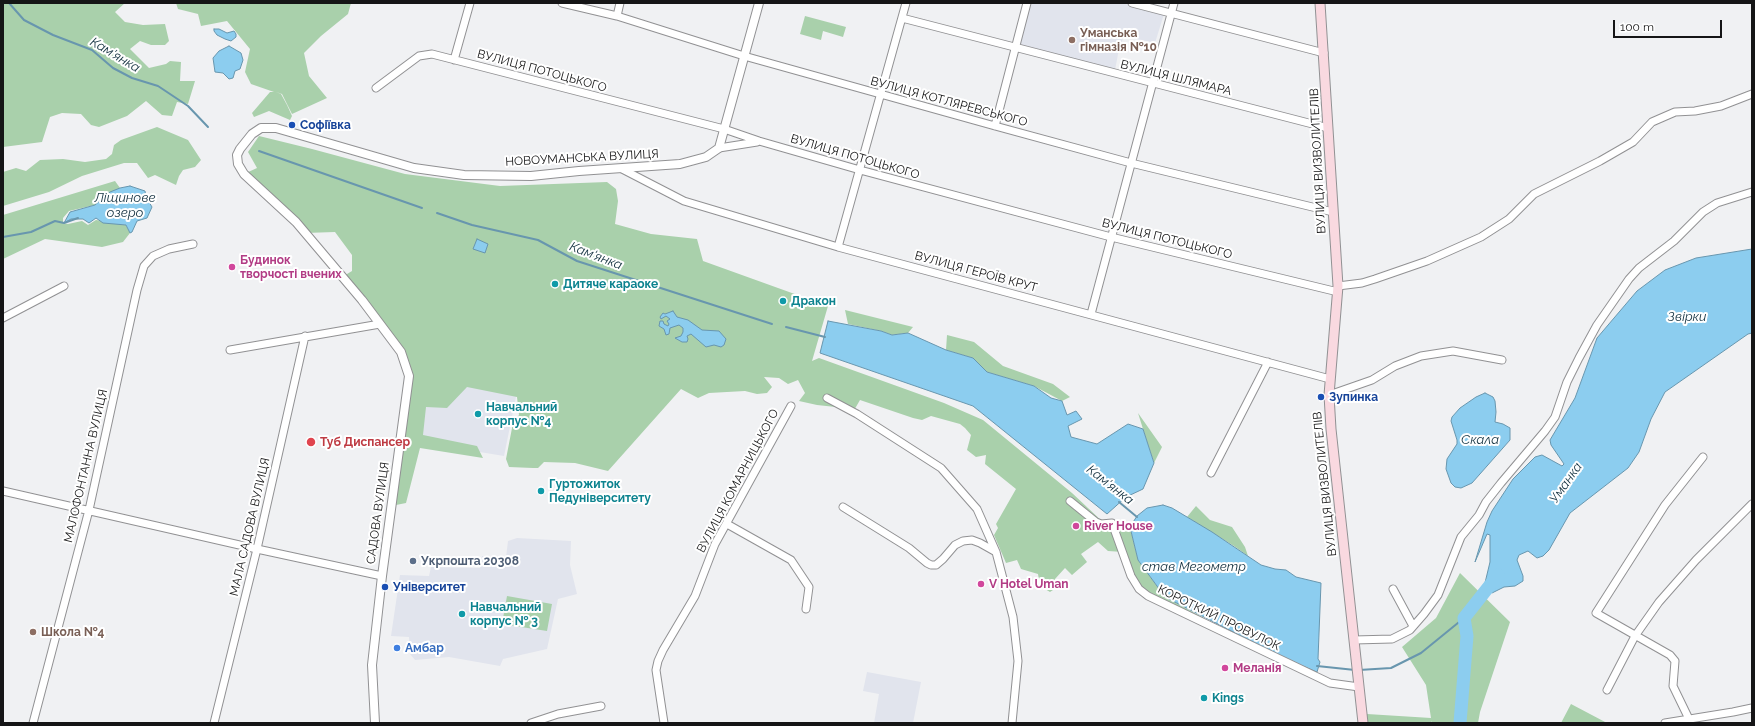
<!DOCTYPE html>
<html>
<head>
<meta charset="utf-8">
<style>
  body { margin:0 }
  #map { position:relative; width:1755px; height:726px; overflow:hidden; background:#f0f1f3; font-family:Raleway,sans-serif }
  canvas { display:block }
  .frame { position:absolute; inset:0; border:4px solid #151516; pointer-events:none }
  .scale { position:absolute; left:1613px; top:20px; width:109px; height:18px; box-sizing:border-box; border:2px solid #151516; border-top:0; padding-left:5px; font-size:12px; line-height:14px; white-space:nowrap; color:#151516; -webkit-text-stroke:3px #fff; paint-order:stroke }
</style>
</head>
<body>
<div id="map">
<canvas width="1755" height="726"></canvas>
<div class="frame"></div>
<div class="scale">100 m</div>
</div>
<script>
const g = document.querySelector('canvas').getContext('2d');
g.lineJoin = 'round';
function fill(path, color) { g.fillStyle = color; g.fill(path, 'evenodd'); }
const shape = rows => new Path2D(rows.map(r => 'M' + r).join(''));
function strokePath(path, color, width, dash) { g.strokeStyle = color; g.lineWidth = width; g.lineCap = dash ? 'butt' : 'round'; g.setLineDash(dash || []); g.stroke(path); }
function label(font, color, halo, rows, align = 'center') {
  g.font = font + ' Raleway,sans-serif'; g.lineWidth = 4; g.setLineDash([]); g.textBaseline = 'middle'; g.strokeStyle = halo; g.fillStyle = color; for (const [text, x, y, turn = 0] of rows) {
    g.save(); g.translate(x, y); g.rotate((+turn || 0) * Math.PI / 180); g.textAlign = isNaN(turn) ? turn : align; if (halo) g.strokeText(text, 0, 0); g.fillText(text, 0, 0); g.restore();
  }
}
fill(shape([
  [1031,3,1122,3,1164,14,1155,43,1124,36,1119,49,1115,70,1020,46],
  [430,371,517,392,504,456,413,441],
  [517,538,571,541,570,565,577,594,558,599,547,649,503,659,500,666,449,657,415,660,410,654,409,637,391,636,400,575,429,576,431,567,480,568,482,556,506,557,508,541],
  [867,672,921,682,913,723,874,723,879,694,863,691]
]), '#e1e4ed');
fill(shape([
  [3,3,125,3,115,12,125,22,143,25,165,24,169,41,165,45,151,45,140,41,130,49,149,68,166,64,170,61,181,62,180,81,195,81,188,104,177,102,172,116,162,115,146,101,127,116,99,127,91,125,81,114,62,113,50,117,42,142,3,147],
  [176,3,351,3,348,14,321,36,304,53,309,76,327,98,292,114,282,94,276,92,281,94,287,105,292,116,290,120,269,111,254,117,252,113,270,92,274,92,251,84,245,72,250,49,227,21,201,26,198,14,178,9],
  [805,16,846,27,843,37,823,31,821,40,800,34],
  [157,127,188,140,201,160,195,167,183,170,179,176,176,185,155,175,148,178,137,163,124,163,82,176,49,192,3,206,3,172,16,168,26,171,40,160,63,159,85,162,106,159,112,154,114,145,121,140],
  [259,136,312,149,405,174,500,186,607,182,616,189,618,201,615,224,651,234,697,239,703,261,828,306,812,361,819,358,944,403,983,420,1072,493,1105,524,1120,529,1130,527,1138,560,1165,597,1204,618,1201,622,1139,589,1123,552,1108,551,1098,542,1081,554,1087,562,1072,575,1065,568,1055,579,1056,588,1050,592,1040,586,1038,574,1021,569,1017,560,1006,563,994,535,998,528,996,524,1016,489,985,464,986,455,976,457,967,450,971,435,965,428,960,424,931,416,922,420,913,418,860,400,853,412,845,408,817,405,799,401,805,393,798,380,788,384,779,378,764,377,772,387,767,393,757,394,745,391,709,393,698,398,681,389,608,471,575,463,544,462,538,468,533,468,509,467,506,459,513,423,519,415,517,397,467,387,447,408,426,407,423,435,477,446,483,458,420,448,406,503,391,506,409,376,401,352,342,277,352,271,352,255,335,232,305,233,244,174,257,168,248,152],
  [115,181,120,188,100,199,95,205,69,211,63,218,63,223,68,224,82,221,88,225,96,220,126,225,130,233,123,242,102,247,45,239,3,259,3,215],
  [845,310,913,327,908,333,892,335,881,331,848,324],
  [947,335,974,342,1003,366,1053,384,1070,397,1062,401,1034,386,987,372,973,358,946,350],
  [1138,413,1162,447,1154,463,1143,429],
  [1196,506,1210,520,1232,527,1245,547,1248,556,1234,546,1187,517],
  [1460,573,1510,622,1480,712,1478,723,1432,723,1432,721,1431,723,1366,723,1367,714,1431,718,1426,685,1402,647,1436,618],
  [507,596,552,604,547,631,502,624],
  [1571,704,1607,723,1561,723]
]), '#a9d0ab');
const water = shape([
  [214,29,219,29,227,33,234,31,236,34,236,37,231,41,225,39,217,35,214,31,214,29],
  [229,46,241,53,243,60,240,69,235,71,233,78,229,79,223,73,215,72,213,58,219,51,229,46],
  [130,186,145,191,146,197,144,200,149,202,152,207,147,218,137,221,132,232,130,233,126,225,103,223,96,218,89,223,83,219,71,219,64,223,70,212,95,205,110,192,120,188,130,186],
  [477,239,488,244,485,253,473,249,477,239],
  [1752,249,1752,333,1748,334,1665,392,1651,419,1639,452,1628,468,1570,513,1549,550,1543,556,1537,558,1528,551,1519,555,1517,560,1523,576,1523,581,1515,586,1504,587,1492,593,1484,587,1490,562,1490,535,1487,534,1475,562,1487,522,1492,511,1513,479,1535,457,1542,455,1562,466,1564,464,1551,445,1550,440,1575,398,1597,338,1637,291,1665,270,1696,258,1752,249],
  [673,311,677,317,688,320,702,330,719,331,726,339,724,345,721,347,714,345,706,347,691,334,687,336,688,339,687,342,682,342,675,338,681,336,683,332,683,328,679,325,670,328,669,334,666,335,664,329,659,326,660,321,663,321,664,324,668,326,669,324,667,321,670,319,666,316,661,319,660,317,663,313,665,314,673,311],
  [828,321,881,331,892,335,908,333,946,350,973,358,987,372,1034,386,1051,398,1062,401,1067,415,1076,411,1082,419,1068,426,1071,437,1097,444,1128,424,1143,429,1154,463,1143,489,1126,497,1107,514,973,406,820,353,828,321],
  [1485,393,1493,397,1495,401,1496,412,1495,422,1503,424,1510,428,1510,440,1472,483,1461,488,1455,487,1451,483,1446,469,1447,459,1457,444,1457,440,1451,421,1452,417,1460,408,1476,397,1485,393],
  [1163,505,1172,508,1212,532,1261,565,1275,569,1286,570,1296,577,1321,583,1318,659,1320,662,1317,672,1288,660,1165,597,1138,560,1130,527,1137,516,1147,508,1163,505]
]);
fill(water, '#8ccdef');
strokePath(water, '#6896ae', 1);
strokePath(shape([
  [9,3,24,20,53,35,92,50,113,68,132,78,158,86,188,106,208,127],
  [259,151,422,208],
  [437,213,472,225,538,240,577,261,772,324],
  [3,237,31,232,55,221,64,223,78,218],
  [786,327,825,337],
  [1119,502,1137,517],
  [1317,666,1355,670],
  [1359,670,1391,668,1421,653,1464,618]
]), '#6896ae', 2);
strokePath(shape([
  [1460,723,1467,636,1464,618,1498,575]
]), '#8ccdef', 13);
const minor = shape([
  [562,3,617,16,744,56,995,126,1131,163,1333,212],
  [1132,3,1324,53],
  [617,16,620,3],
  [902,18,1328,128],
  [454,60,470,3],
  [376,88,419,56,432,54,724,129,759,141,860,170,1111,237,1338,292],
  [995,126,1027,3],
  [719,148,757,142],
  [622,169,684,201,838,247,1330,379],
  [838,247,906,3],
  [1338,286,1362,283,1375,279,1427,261,1481,237,1509,219,1534,194,1600,161,1633,142,1652,122,1675,112,1695,111,1721,106,1752,94],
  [1091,314,1174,3],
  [3,318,64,286],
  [230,350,380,324],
  [1329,395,1372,380,1395,366,1421,356,1453,351,1502,360],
  [827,398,857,414,941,468,977,509,996,552,1013,617,1018,661,1012,723],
  [1211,473,1268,362],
  [3,491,257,549,382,576],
  [1070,501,1096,522,1101,524,1112,523,1131,576,1139,589,1148,596,1330,683,1359,687],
  [843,507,909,548,927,563,931,565,936,565,943,559,955,545,963,541,972,540,980,543,996,552],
  [727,524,791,560,809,587,806,609],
  [1393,589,1413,626],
  [1354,640,1392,639,1410,630,1424,614,1438,595,1461,537,1479,515,1486,502,1501,483,1545,431,1555,417,1567,382,1579,358,1597,325,1629,279,1639,268,1674,241,1703,212,1717,203,1752,192],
  [1607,690,1635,636,1659,602,1696,560,1752,504],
  [1689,719,1673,686,1675,661,1670,655,1596,613,1665,505,1703,457],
  [33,723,89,510,137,290,144,266,153,256,169,249,193,244],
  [214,723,257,549,305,336],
  [531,723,558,714,601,706],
  [664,723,656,670,658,661,663,650,695,596,715,544,791,406],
  [1665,723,1733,712,1752,708]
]);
const tertiary = shape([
  [375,723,372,665,382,576,409,376,401,352,362,300,296,222,244,174,238,164,237,155,240,149,252,134,261,128,276,128,414,168,464,175,531,176,579,171,680,164,706,157,719,148,759,3]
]);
const secondary = shape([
  [1320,3,1338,286,1329,395,1331,429,1363,723]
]);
strokePath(minor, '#919193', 9);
strokePath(tertiary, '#919193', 10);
strokePath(secondary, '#919193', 11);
strokePath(minor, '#fff', 7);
strokePath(tertiary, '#fff', 8);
strokePath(secondary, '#f9d9e0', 9);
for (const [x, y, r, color] of [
  [1072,40,4,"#8d6e63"],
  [292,125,4,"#1a4fb4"],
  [232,267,4,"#d1479c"],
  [555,284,4,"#0f9aa8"],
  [783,301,4,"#0f9aa8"],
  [1321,397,4,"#1a4fb4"],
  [478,414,4,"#0f9aa8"],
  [311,442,5,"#e0444e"],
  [541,491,4,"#0f9aa8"],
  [1076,526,4,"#d1479c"],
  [413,561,4,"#5c6f8a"],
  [981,584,4,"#d1479c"],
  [385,587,4,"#1a4fb4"],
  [462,614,4,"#0f9aa8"],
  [33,632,4,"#8d6e63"],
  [397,648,4,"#3f7fe0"],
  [1225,668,4,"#d1479c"],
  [1204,698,4,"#0f9aa8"]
]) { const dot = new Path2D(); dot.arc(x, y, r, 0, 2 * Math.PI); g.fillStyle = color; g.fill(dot); strokePath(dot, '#fff', 1.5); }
label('bold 12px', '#785e54', '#fff', [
  ["Уманська",1080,33],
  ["гімназія №10",1080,47],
  ["Школа №4",41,632]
], 'left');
label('12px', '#151516', '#fff', [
  ["ВУЛИЦЯ ПОТОЦЬКОГО",542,71,15],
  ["ВУЛИЦЯ ШЛЯМАРА",1176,78,14],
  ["ВУЛИЦЯ КОТЛЯРЕВСЬКОГО",949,102,15],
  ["ВУЛИЦЯ ПОТОЦЬКОГО",855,157,16],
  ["НОВОУМАНСЬКА ВУЛИЦЯ",582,158,-3],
  ["ВУЛИЦЯ ВИЗВОЛИТЕЛІВ",1318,161,-93],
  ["ВУЛИЦЯ ПОТОЦЬКОГО",1167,239,14],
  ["ВУЛИЦЯ ГЕРОЇВ КРУТ",976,272,15],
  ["МАЛОФОНТАННА ВУЛИЦЯ",86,466,-77],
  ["ВУЛИЦЯ КОМАРНИЦЬКОГО",738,481,-62],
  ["ВУЛИЦЯ ВИЗВОЛИТЕЛІВ",1325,484,-96],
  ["САДОВА ВУЛИЦЯ",378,513,-82],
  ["МАЛА САДОВА ВУЛИЦЯ",250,527,-77],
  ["КОРОТКИЙ ПРОВУЛОК",1219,618,26]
]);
label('bold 12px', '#164399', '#fff', [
  ["Софіївка",300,125],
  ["Зупинка",1329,397],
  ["Університет",393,587]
], 'left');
label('bold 12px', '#b23c85', '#fff', [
  ["Будинок",240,260],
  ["творчості вчених",240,274],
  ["River House",1084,526],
  ["V Hotel Uman",989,584],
  ["Меланія",1233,668]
], 'left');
label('bold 12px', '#0d838f', '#fff', [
  ["Дитяче караоке",563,284],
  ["Дракон",791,301],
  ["Навчальний",486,407],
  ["корпус №4",486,421],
  ["Гуртожиток",549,484],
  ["Педуніверситету",549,498],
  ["Навчальний",470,607],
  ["корпус № 3",470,621],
  ["Kings",1212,698]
], 'left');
label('bold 12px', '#be3a42', '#fff', [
  ["Туб Диспансер",320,442]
], 'left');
label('bold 12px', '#4e5e75', '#fff', [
  ["Укрпошта 20308",421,561]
], 'left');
label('bold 12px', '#366cbe', '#fff', [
  ["Амбар",405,648]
], 'left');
label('italic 13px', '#112f3e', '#fff', [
  ["Кам'янка",115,55,31],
  ["Ліщинове",125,198],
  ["озеро",125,213],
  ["Кам'янка",596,256,21],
  ["Звірки",1687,317],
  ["Скала",1480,440],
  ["Уманка",1566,483,-55],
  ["Кам'янка",1110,485,38],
  ["став Мегометр",1194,567]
]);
</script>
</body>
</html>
